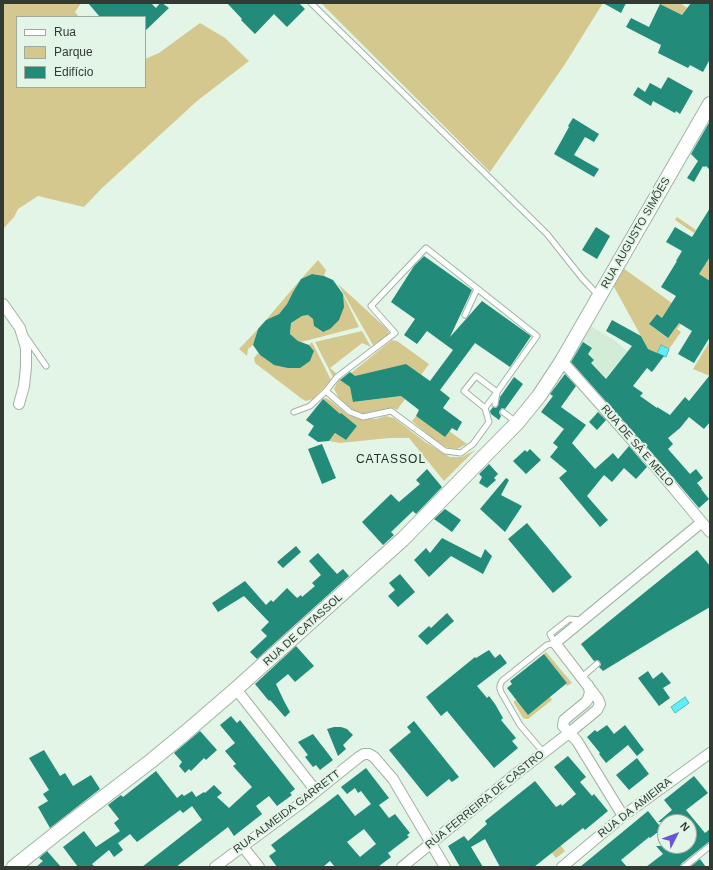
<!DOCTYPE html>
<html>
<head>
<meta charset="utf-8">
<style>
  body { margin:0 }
  #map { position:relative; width:713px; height:870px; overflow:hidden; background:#e2f5e6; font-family:Arial,sans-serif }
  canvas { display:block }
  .frame { position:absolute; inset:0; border:4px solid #333a34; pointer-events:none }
  .legend { position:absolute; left:16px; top:16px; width:130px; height:72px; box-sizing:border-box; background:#e2f5e6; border:1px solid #9caa9f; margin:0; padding:5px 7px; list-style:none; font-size:12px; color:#333a34 }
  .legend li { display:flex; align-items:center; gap:8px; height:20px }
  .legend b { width:20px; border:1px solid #9caa9f }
  .north { position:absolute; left:657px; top:814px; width:40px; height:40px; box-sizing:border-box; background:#e2f5e6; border:1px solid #9caa9f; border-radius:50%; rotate:48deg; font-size:11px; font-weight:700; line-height:16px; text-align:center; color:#333a34 }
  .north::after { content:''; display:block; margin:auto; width:14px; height:18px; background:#6756d0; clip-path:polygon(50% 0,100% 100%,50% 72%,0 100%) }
</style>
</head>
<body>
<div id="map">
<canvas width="713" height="870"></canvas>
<div class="frame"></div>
<ul class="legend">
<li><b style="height:5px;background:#fff"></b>Rua</li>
<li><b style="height:11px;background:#d4c88e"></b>Parque</li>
<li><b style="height:11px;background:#228b79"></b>Edifício</li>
</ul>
<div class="north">N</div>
</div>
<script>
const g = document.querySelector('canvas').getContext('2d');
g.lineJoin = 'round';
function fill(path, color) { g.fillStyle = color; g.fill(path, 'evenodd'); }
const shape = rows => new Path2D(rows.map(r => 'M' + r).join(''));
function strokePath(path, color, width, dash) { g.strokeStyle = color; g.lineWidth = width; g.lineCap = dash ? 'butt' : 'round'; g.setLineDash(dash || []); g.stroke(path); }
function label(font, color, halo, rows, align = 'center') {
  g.font = font + ' Arial,sans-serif'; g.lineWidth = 4; g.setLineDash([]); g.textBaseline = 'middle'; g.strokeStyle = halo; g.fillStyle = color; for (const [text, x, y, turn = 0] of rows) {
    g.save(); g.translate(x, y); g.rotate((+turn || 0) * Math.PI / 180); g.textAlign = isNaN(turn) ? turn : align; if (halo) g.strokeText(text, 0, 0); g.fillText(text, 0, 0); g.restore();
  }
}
fill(shape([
  [585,323,614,340,638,360,602,405,563,362]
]), '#d3ecd8');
fill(shape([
  [3,3,81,3,75,12,79,17,17,17,17,87,145,87,145,59,159,53,200,23,225,38,249,61,197,101,101,189,84,207,38,196,18,209,14,217,3,229],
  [321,3,603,3,565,64,490,172],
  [664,3,680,3,687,8,682,15,660,4],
  [677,217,696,230,694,233,675,220],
  [710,257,710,281,691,270,697,259,706,264],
  [318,260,326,270,324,276,312,274,301,279,293,292,287,304,279,314,266,320,301,279],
  [623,268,672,303,670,306,681,324,677,329,681,332,669,349,661,345,657,353,648,349,613,285],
  [657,314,675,328,667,338,649,324],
  [338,284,386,328,389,332,387,336,373,345],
  [343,294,359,327,301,342,298,341,290,334,291,323,302,316,308,315,313,319,314,326,322,332,330,329],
  [258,329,253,345,248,349,247,356,239,349],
  [362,331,371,347,362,343,330,368,337,374,333,377,315,342],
  [392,340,397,341,429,364,421,375,355,376,351,373],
  [710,341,710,376,693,369],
  [312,342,331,380,313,399,306,401,302,399,255,363,254,358,258,353,260,355,274,365,310,361,314,351,309,345],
  [339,379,350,387,354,402,401,396,405,399,397,410,393,408,363,414,352,411,339,398,334,389],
  [326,398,331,401,348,415,360,419,376,419,386,416,394,418,425,442,450,457,462,457,475,450,444,481,409,438,389,438,340,443,329,441,335,433,346,440,357,426,341,414,339,417,330,406,322,399],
  [416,416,445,436,449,431,467,444,457,449,449,448,442,446,412,421],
  [546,652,572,683,567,686,566,684,567,683,544,654],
  [550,697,552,700,528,719,526,719,523,718,514,703,514,701,516,700],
  [540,820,565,851,556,858,531,828]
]), '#d4c88e');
const water = shape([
  [661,345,669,349,666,357,657,353,661,345],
  [685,697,689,703,675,713,671,707,685,697]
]);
fill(water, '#62edfb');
strokePath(water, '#54b7bf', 1);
fill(shape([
  [88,3,151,3,156,8,160,3,162,3,169,8,145,31,145,17,100,17],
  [227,3,299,3,305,9,287,27,274,14,255,34,241,20,242,19],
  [603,3,626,3,621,13],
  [691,3,710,3,710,59,703,72,690,65,688,68,658,53,661,45,626,27,631,18,649,27,660,4,682,15],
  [668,77,693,91,680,114,676,111,675,113,653,101,651,106,633,95,638,87,645,92,650,83,661,89],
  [573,118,599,134,594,142,585,137,574,155,599,169,594,177,554,154,569,127,568,126],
  [710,121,710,170,706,166,704,167,703,166,694,182,687,178,698,161,691,154],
  [710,208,710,257,699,274,710,281,710,337,694,363,678,354,692,331,679,323,668,338,649,324,657,314,662,318,676,296,661,287,677,261,676,261,682,251,666,242,675,227,692,237],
  [596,227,610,236,597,259,582,250],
  [424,256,472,290,450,337,482,301,531,336,510,367,475,343,440,390,450,398,443,408,462,422,457,431,452,428,445,437,416,416,419,410,401,396,353,402,350,387,340,380,350,372,355,376,406,364,430,381,453,350,427,331,417,344,404,335,415,319,391,302,414,266],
  [312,274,324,276,333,280,343,294,344,307,339,320,330,329,323,332,314,326,313,319,308,315,302,316,291,323,290,334,298,341,309,345,314,351,310,361,300,368,288,368,274,365,260,355,253,345,258,329,266,320,279,314,287,304,293,292,301,279],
  [612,320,641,336,648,349,664,356,652,372,647,368,633,386,643,393,640,396,657,408,657,407,670,415,685,397,689,401,710,375,710,422,704,429,689,417,680,428,668,438,673,444,668,449,690,474,696,469,703,478,697,483,702,489,701,489,709,499,699,508,659,461,571,362,583,342,592,348,588,354,594,360,591,363,606,379,632,346,606,331],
  [565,374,576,386,561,407,586,425,572,443,595,469,613,453,618,459,629,446,647,467,636,479,624,468,612,482,604,475,587,496,608,520,600,527,559,478,567,471,550,457,558,447,553,443,564,429,541,412,553,396,550,394],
  [514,377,523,384,505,409,502,408,500,410,499,413,501,416,499,420,491,414,490,411,493,407,496,408,498,406,500,397],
  [323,399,340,414,341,413,357,426,346,440,335,433,329,441,318,442,308,435,314,426,306,420],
  [598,412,606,420,597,430,589,422],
  [322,444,336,478,322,484,308,449],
  [530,449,541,460,526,474,513,461,525,450,527,452],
  [489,464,498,474,494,478,496,480,487,488,479,483,482,477,479,474],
  [427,469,442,487,416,514,413,511,391,532,394,535,383,545,362,522,391,494,399,502,420,484,416,480],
  [506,478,509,480,501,495,522,506,505,532,480,509],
  [445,509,461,520,452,532,434,519],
  [527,523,572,577,553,593,508,539],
  [442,538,481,558,485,549,492,556,483,574,451,556,429,577,414,560,426,548,430,553],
  [296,546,301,552,283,568,277,562],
  [697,550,710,566,710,607,667,632,603,671,599,667,601,665,600,662,598,660,594,661,581,644],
  [318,553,337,574,343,569,349,576,257,659,250,652,267,636,261,630,269,622,244,596,218,612,212,603,245,581,266,605,271,600,273,602,287,588,297,598,301,595,302,597,315,586,312,583,321,575,309,561],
  [400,574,415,592,398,607,388,596,395,590,389,583],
  [447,613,454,621,427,645,418,636,429,626,431,628],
  [296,646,314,666,295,682,288,674,276,684,284,701,290,712,285,717,270,700,269,701,255,684],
  [489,650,495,658,500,654,507,663,477,686,487,698,489,696,495,704,503,718,501,720,516,738,512,741,518,748,494,768,447,711,441,716,426,697,475,657,476,658],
  [544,654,567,683,528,715,507,688,512,684,510,681],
  [648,671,653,679,662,672,671,683,663,688,670,698,659,706,638,678],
  [231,716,237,723,240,720,295,789,290,793,292,795,277,806,269,796,256,806,262,814,234,836,228,827,176,867,142,867,202,820,192,806,183,813,180,810,137,842,130,834,118,843,123,850,114,857,109,850,92,864,95,867,78,867,63,847,84,831,96,847,120,831,114,823,119,819,108,805,121,795,123,797,156,771,177,798,182,794,184,796,192,791,196,797,204,792,205,793,214,785,222,793,217,797,229,808,252,787,233,766,236,764,225,751,235,743,220,725],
  [414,721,459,777,452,782,449,779,427,797,389,750,411,732,407,727],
  [607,725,614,734,625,725,644,750,637,756,628,745,606,763,599,754,600,753,587,737,595,730,597,732],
  [334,727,341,727,347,729,353,735,343,745,346,749,338,756,327,729],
  [200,731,217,750,206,760,204,758,191,771,189,769,185,773,179,766,182,762,174,753],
  [313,734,333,760,320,770,316,765,313,767,305,757,308,755,298,742],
  [44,750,60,776,65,773,73,786,91,775,100,789,50,828,38,807,48,801,43,794,49,790,29,758],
  [568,756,586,777,580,782,592,796,594,794,608,811,585,830,583,828,534,867,500,867,485,839,471,847,483,867,460,867,448,846,464,836,468,841,487,824,485,821,535,781,556,807,561,804,562,806,576,794,554,767],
  [637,758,649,774,629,790,616,775],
  [366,768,389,798,379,805,389,818,395,814,410,833,407,835,409,837,388,853,391,857,378,867,335,867,330,861,323,867,277,867,269,856,276,851,271,845,338,794,355,816,371,804,361,791,358,793,355,788,347,794,341,787],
  [364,829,376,844,360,857,347,842],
  [694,776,708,793,686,810,705,833,710,829,710,841,681,864,680,867,646,867,663,854,656,846,689,846,689,822,684,822,679,815,671,822,658,822,672,810,664,800],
  [648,811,662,829,650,838,649,837,621,860,627,867,580,867],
  [47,851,61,867,36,867,43,861,39,858],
  [700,859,706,867,690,867]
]), '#228b79');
const service = shape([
  [311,3,547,234,582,278,599,296],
  [465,315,477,289],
  [26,337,46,366],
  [485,408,489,422,473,444,461,453,445,451,391,411,363,417,350,412,326,391,337,377,395,333,371,306,426,248,537,336,497,392,485,408,464,391,476,376,497,392,495,404],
  [294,412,310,406,326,391],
  [503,412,516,422],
  [582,677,597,664],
  [544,753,520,725,501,692,500,689,500,685,502,681,547,645,555,643,550,634,569,619,582,620],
  [684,867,710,846]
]);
const minor = shape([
  [3,304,20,328,26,348,26,367,24,386,19,404],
  [562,361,654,465,710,532],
  [588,685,590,692,588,699,586,702,564,720,563,726,577,741,623,816],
  [236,689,316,791],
  [243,847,259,867],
  [215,867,304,801,359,757,364,754,369,754,374,757,393,779,445,867],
  [402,867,517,773,569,733,597,710,600,704,598,699,555,643,702,522],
  [562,867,623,816,710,753]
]);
const secondary = shape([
  [14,867,62,829,151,761,185,733,236,689,403,539,517,423,539,396,562,361,710,104]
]);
strokePath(service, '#a2b3a5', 7);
strokePath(minor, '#a2b3a5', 12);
strokePath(secondary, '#a2b3a5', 16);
strokePath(service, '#fff', 5);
strokePath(minor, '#fff', 10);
strokePath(secondary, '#fff', 14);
label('11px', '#333a34', '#e2f5e6', [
  ["RUA AUGUSTO SIMÕES",636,233,-60],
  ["RUA DE SÁ E MELO",637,446,49],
  ["RUA DE CATASSOL",303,630,-42],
  ["RUA FERREIRA DE CASTRO",485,800,-39],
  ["RUA DA AMIEIRA",635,808,-38],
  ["RUA ALMEIDA GARRETT",287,812,-37]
]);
g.letterSpacing = '1px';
label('12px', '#223025', '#e2f5e6', [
  ["CATASSOL",391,460]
]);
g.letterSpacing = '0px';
</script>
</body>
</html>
